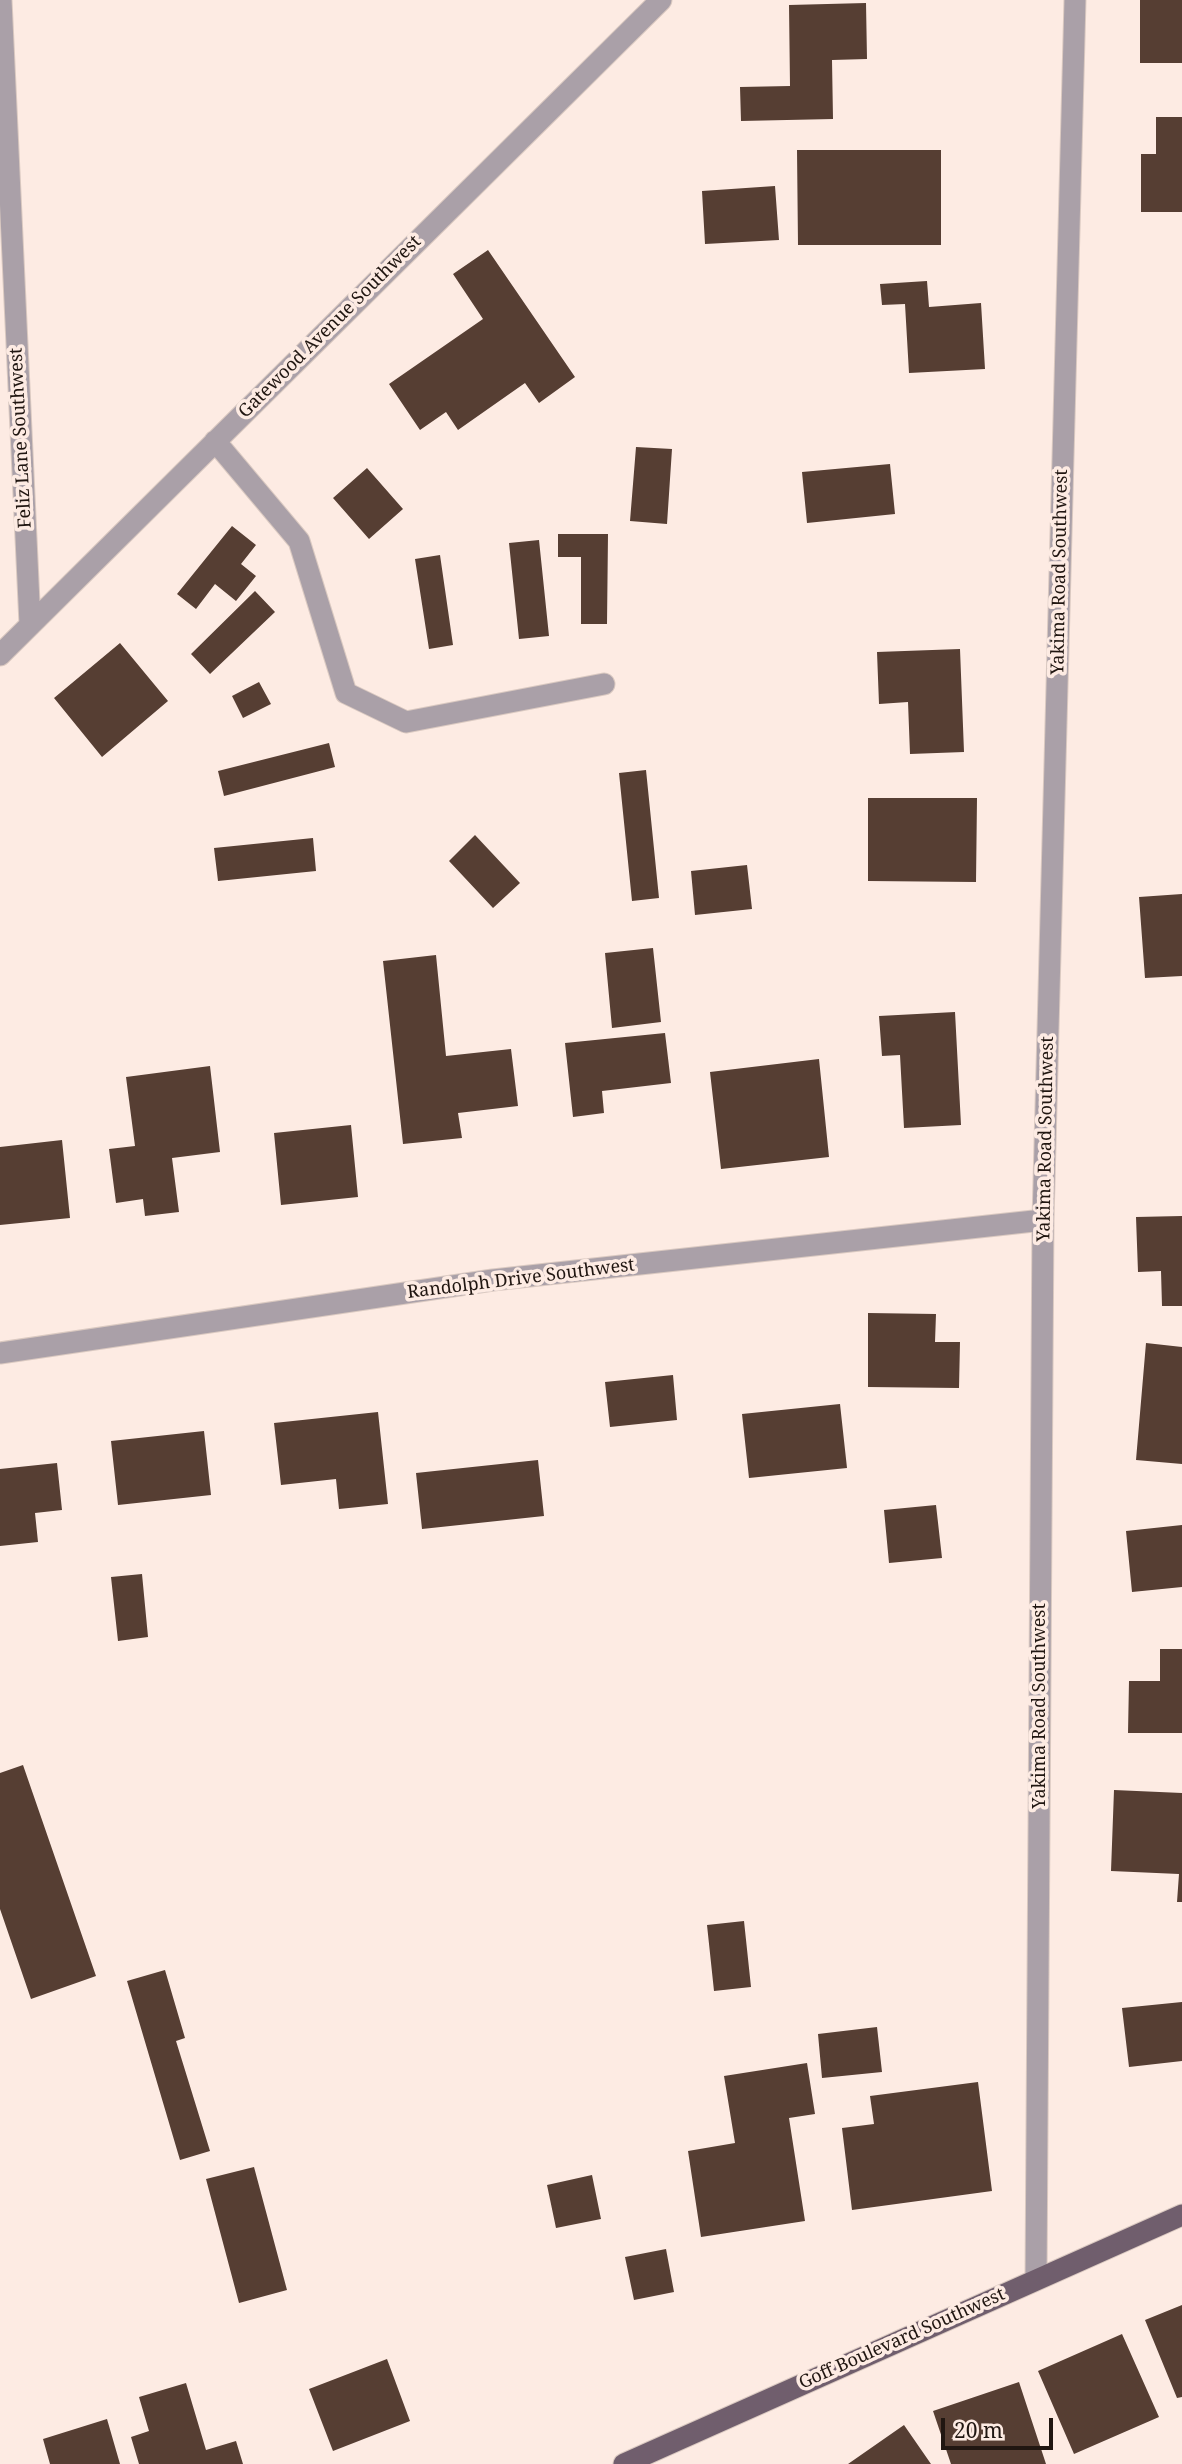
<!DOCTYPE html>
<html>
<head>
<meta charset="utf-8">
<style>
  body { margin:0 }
  #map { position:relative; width:1182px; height:2464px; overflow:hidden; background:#fdebe3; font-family:"Noto Serif",serif }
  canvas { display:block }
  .scale { position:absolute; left:941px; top:2418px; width:112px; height:32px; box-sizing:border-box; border:4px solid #201611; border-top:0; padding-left:9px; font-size:21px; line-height:24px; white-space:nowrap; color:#201611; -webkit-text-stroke:5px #fdebe3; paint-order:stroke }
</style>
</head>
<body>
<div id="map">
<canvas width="1182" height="2464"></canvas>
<div class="scale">20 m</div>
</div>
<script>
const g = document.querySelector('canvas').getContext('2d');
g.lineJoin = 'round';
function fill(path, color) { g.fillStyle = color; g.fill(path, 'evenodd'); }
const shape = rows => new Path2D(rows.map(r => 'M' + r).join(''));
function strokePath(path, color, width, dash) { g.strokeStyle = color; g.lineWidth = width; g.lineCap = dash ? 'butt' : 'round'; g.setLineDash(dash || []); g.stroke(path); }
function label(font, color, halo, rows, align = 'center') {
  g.font = font + ' "Noto Serif",serif'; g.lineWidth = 7; g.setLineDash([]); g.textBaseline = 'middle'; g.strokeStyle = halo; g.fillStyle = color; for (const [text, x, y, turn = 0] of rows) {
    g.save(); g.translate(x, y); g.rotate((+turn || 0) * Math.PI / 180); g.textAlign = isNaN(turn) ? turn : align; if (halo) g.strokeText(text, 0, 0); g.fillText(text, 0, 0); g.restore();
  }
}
fill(shape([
  [1140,0,1182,0,1182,63,1140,63],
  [866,3,867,59,832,60,833,119,741,121,740,87,790,86,789,5],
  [1156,117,1182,117,1182,212,1141,212,1141,154,1156,154],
  [797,150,941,150,941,245,798,245],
  [775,186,779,240,705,244,702,191],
  [488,250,575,377,539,403,525,383,458,430,446,412,420,430,389,384,483,319,453,274],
  [927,281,929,307,981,303,985,369,909,373,905,304,882,305,880,284],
  [636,447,672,449,667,524,630,521],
  [890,464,895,514,807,523,802,472],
  [367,468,403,509,369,539,333,498],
  [232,526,256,545,241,564,256,576,236,601,215,584,196,609,177,594],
  [558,534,608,534,607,624,581,624,581,557,558,557],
  [539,540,549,636,519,639,509,543],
  [440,555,453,645,429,649,415,559],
  [255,591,275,612,210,674,191,654],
  [120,643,168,701,102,757,54,698],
  [960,649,964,752,910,754,908,702,879,704,877,652],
  [259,682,271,704,243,718,232,696],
  [329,743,335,767,224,796,218,771],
  [646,770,659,898,632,901,619,773],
  [868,798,977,798,976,882,868,881],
  [475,835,520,883,493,908,449,861],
  [313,838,316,871,218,881,214,848],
  [747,865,752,909,695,915,691,871],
  [1182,894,1182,976,1145,978,1139,897],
  [653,948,661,1022,612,1028,605,953],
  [436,955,446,1056,511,1049,518,1106,458,1113,462,1138,403,1144,383,961],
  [955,1012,961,1125,904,1128,900,1055,882,1056,879,1016],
  [665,1033,671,1083,602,1091,604,1113,573,1117,565,1043],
  [819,1059,829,1157,721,1169,710,1072],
  [210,1066,220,1152,172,1158,179,1212,145,1216,143,1199,116,1203,109,1149,135,1146,126,1077],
  [351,1125,358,1197,281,1205,274,1133],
  [62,1140,70,1218,0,1225,0,1147],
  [1182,1216,1182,1306,1162,1306,1161,1271,1138,1272,1136,1217],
  [868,1313,936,1314,935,1342,960,1342,959,1388,868,1387],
  [1146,1343,1182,1347,1182,1464,1136,1460],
  [673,1375,677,1420,610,1427,605,1382],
  [840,1404,847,1468,749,1478,742,1414],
  [378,1412,388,1504,339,1509,336,1479,281,1485,274,1423],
  [204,1431,211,1495,118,1505,111,1441],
  [538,1460,544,1516,422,1529,416,1473],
  [57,1463,62,1510,35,1513,38,1542,0,1546,0,1469],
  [936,1505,942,1558,889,1563,884,1510],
  [1182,1525,1182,1587,1132,1592,1126,1531],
  [142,1574,148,1637,118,1641,111,1577],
  [1160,1649,1182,1649,1182,1733,1128,1733,1129,1681,1160,1681],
  [23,1765,96,1976,31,1999,0,1909,0,1773],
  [1114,1790,1182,1793,1182,1902,1177,1902,1179,1874,1111,1871],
  [744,1921,751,1987,714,1991,707,1925],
  [165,1970,185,2038,176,2041,210,2151,180,2160,127,1981],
  [1182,2002,1182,2061,1129,2067,1122,2008],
  [877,2027,882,2072,822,2078,818,2034],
  [807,2063,815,2114,789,2118,805,2221,701,2237,688,2151,735,2143,724,2076],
  [978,2082,992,2191,852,2210,842,2128,874,2124,870,2096],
  [254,2167,287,2290,239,2303,206,2179],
  [592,2175,601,2219,556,2228,547,2185],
  [666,2249,674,2292,634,2300,625,2257],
  [1182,2305,1182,2397,1177,2398,1145,2320],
  [1122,2334,1159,2417,1074,2454,1038,2371],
  [387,2359,410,2421,333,2451,309,2389],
  [1019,2382,1046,2464,951,2464,933,2411],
  [186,2383,206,2450,236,2441,243,2464,139,2464,131,2437,149,2431,139,2397],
  [107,2419,120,2464,50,2464,43,2439],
  [904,2425,931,2464,848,2464]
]), '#563e33');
const minor = shape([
  [1,0,30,624],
  [215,441,299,541,346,693,406,722,604,684],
  [0,655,661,0],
  [0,1353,493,1280,1043,1220],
  [1036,2279,1043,1220,1075,0]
]);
const major = shape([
  [624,2464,1182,2215]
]);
strokePath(minor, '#dac9c1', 23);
strokePath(major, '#dac9c1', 23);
strokePath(minor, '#aaa0a8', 21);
strokePath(major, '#705e6d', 21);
label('18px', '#201611', '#fdebe3', [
  ["Gatewood Avenue Southwest",330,327,-45],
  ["Feliz Lane Southwest",21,438,-93],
  ["Yakima Road Southwest",1060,572,-89],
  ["Yakima Road Southwest",1046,1139,-89],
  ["Randolph Drive Southwest",521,1279,-7],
  ["Yakima Road Southwest",1040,1706,-90],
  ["Goff Boulevard Southwest",902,2339,-24]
]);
</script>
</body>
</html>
